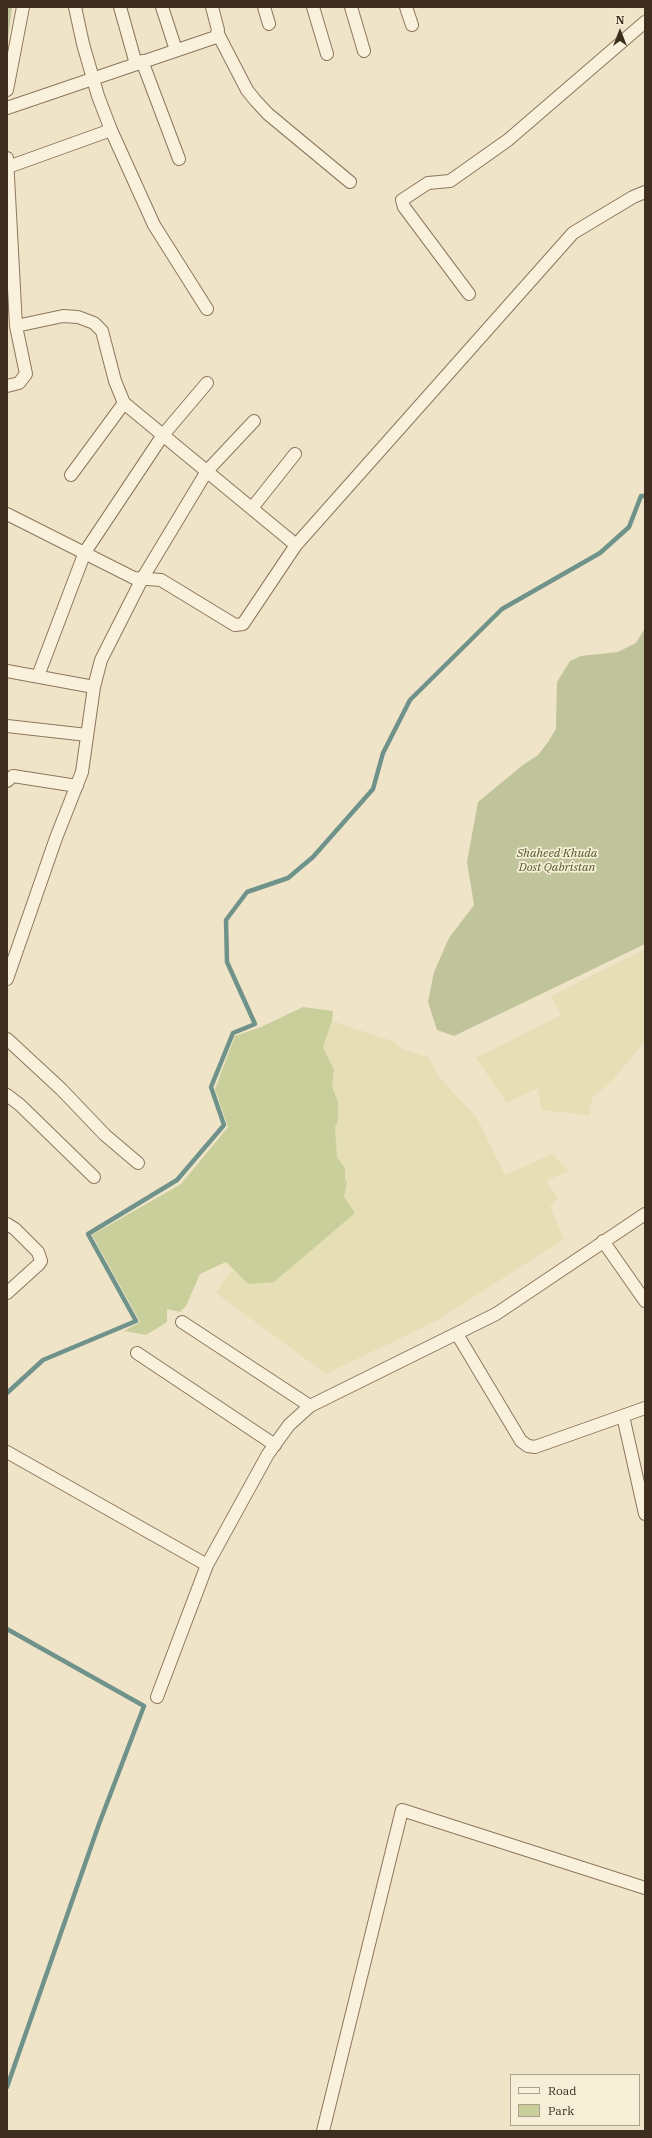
<!DOCTYPE html>
<html>
<head>
<meta charset="utf-8">
<style>
  body { margin:0 }
  #map { position:relative; width:652px; height:2138px; overflow:hidden; background:#f0e4c8; font-family:"IBM Plex Serif",serif }
  canvas { display:block }
  .frame { position:absolute; inset:0; border:8px solid #3d2e20; pointer-events:none }
  .legend { position:absolute; left:510px; top:2074px; width:130px; height:52px; box-sizing:border-box; background:#f7eed8; border:1px solid #ada18e; margin:0; padding:5px 7px; list-style:none; font-size:12px; color:#3d2e20 }
  .legend li { display:flex; align-items:center; gap:8px; height:20px }
  .legend b { width:20px; border:1px solid #ada18e }
  .north { position:absolute; left:600px; top:12px; width:40px; height:40px; -webkit-text-stroke:3px #f7eed8; paint-order:stroke; rotate:0deg; font-size:11px; font-weight:700; line-height:16px; text-align:center; color:#3d2e20 }
  .north::after { content:''; display:block; margin:auto; width:14px; height:18px; background:#3d2e20; clip-path:polygon(50% 0,100% 100%,50% 72%,0 100%) }
</style>
</head>
<body>
<div id="map">
<canvas width="652" height="2138"></canvas>
<div class="frame"></div>
<ul class="legend">
<li><b style="height:5px;background:#faf1dc"></b>Road</li>
<li><b style="height:11px;background:#c9cf9b"></b>Park</li>
</ul>
<div class="north">N</div>
</div>
<script>
const g = document.querySelector('canvas').getContext('2d');
g.lineJoin = 'round';
function fill(path, color) { g.fillStyle = color; g.fill(path, 'evenodd'); }
const shape = rows => new Path2D(rows.map(r => 'M' + r).join(''));
function strokePath(path, color, width, dash) { g.strokeStyle = color; g.lineWidth = width; g.lineCap = dash ? 'butt' : 'round'; g.setLineDash(dash || []); g.stroke(path); }
function label(font, color, halo, rows, align = 'center') {
  g.font = font + ' "IBM Plex Serif",serif'; g.lineWidth = 3.5; g.setLineDash([]); g.textBaseline = 'middle'; g.strokeStyle = halo; g.fillStyle = color; for (const [text, x, y, turn = 0] of rows) {
    g.save(); g.translate(x, y); g.rotate((+turn || 0) * Math.PI / 180); g.textAlign = isNaN(turn) ? turn : align; if (halo) g.strokeText(text, 0, 0); g.fillText(text, 0, 0); g.restore();
  }
}
fill(shape([
  [645,949,645,1041,613,1080,592,1098,589,1115,541,1110,538,1088,507,1103,476,1058,561,1015,551,996],
  [332,1021,395,1042,402,1049,428,1057,439,1077,477,1118,505,1175,552,1154,568,1171,546,1181,558,1198,550,1207,564,1239,436,1321,326,1374,216,1293,232,1270,248,1284,344,1197,347,1183,345,1180,345,1168,337,1157,335,1127,338,1121,338,1102,332,1086,334,1070,323,1047]
]), '#e6deb5');
fill(shape([
  [303,1007,333,1011,332,1021,323,1047,334,1070,332,1086,338,1102,338,1121,335,1127,337,1157,345,1168,345,1180,347,1182,344,1197,355,1213,274,1282,248,1284,226,1262,200,1274,186,1306,180,1312,167,1309,167,1322,146,1335,124,1331,140,1322,92,1235,181,1184,228,1127,215,1089,235,1036,261,1027]
]), '#c9cf9b');
fill(shape([
  [7,7,12,7,7,47],
  [645,628,645,944,454,1036,437,1030,428,1002,434,972,449,938,474,905,467,862,478,802,523,765,538,755,548,742,556,729,557,682,570,661,581,656,618,652,636,643]
]), '#bfc49a');
strokePath(shape([
  [7,1393,43,1360,136,1321,88,1234,177,1180,224,1125,211,1087,233,1033,255,1024,227,962,226,920,247,892,288,878,313,857,373,789,383,753,410,700,502,609,600,553,629,527,641,496,645,496],
  [7,1629,144,1706,99,1824,7,2087]
]), '#6f938a', 4.5);
const minor = shape([
  [75,7,83,44,98,96,111,130,154,225,207,309],
  [120,7,136,64],
  [162,7,176,50],
  [264,7,269,24],
  [313,7,327,54],
  [351,7,364,51],
  [406,7,412,25],
  [218,34,247,90,255,100,268,114,350,182],
  [142,61,179,159],
  [7,90,23,7],
  [7,108,216,37,218,30,212,7],
  [7,158,16,326,26,374,19,383,7,386],
  [8,167,111,130],
  [469,294,404,207,402,200,428,183,450,181,508,140,645,22],
  [16,326,63,316,78,317,94,323,102,331,115,381,124,403,296,545],
  [71,475,124,403],
  [252,508,295,454],
  [7,514,134,578,161,580,235,625,243,624,296,545,573,233,633,197,645,192],
  [7,671,94,687],
  [38,676,85,552,163,435,207,383],
  [7,726,87,735],
  [7,781,13,776,77,786],
  [7,979,56,838,82,772,94,687,101,660,142,579,207,471,254,421],
  [7,1039,61,1089,105,1135,138,1163],
  [7,1095,20,1105,94,1177],
  [7,1224,15,1229,38,1252,41,1261,39,1264,7,1293],
  [603,1241,645,1301],
  [182,1322,310,1406],
  [457,1334,521,1441,528,1446,535,1447,645,1408],
  [137,1353,275,1445],
  [623,1416,645,1514],
  [7,1452,207,1565],
  [157,1697,207,1565,268,1454,289,1425,310,1406,496,1314,645,1214],
  [323,2131,402,1810,645,1888]
]);
strokePath(minor, '#8d765c', 14);
strokePath(minor, '#faf1dc', 12);
label('italic 12px', '#4d5a26', '#f7eed8', [
  ["Shaheed Khuda",557,854],
  ["Dost Qabristan",557,868]
]);
</script>
</body>
</html>
